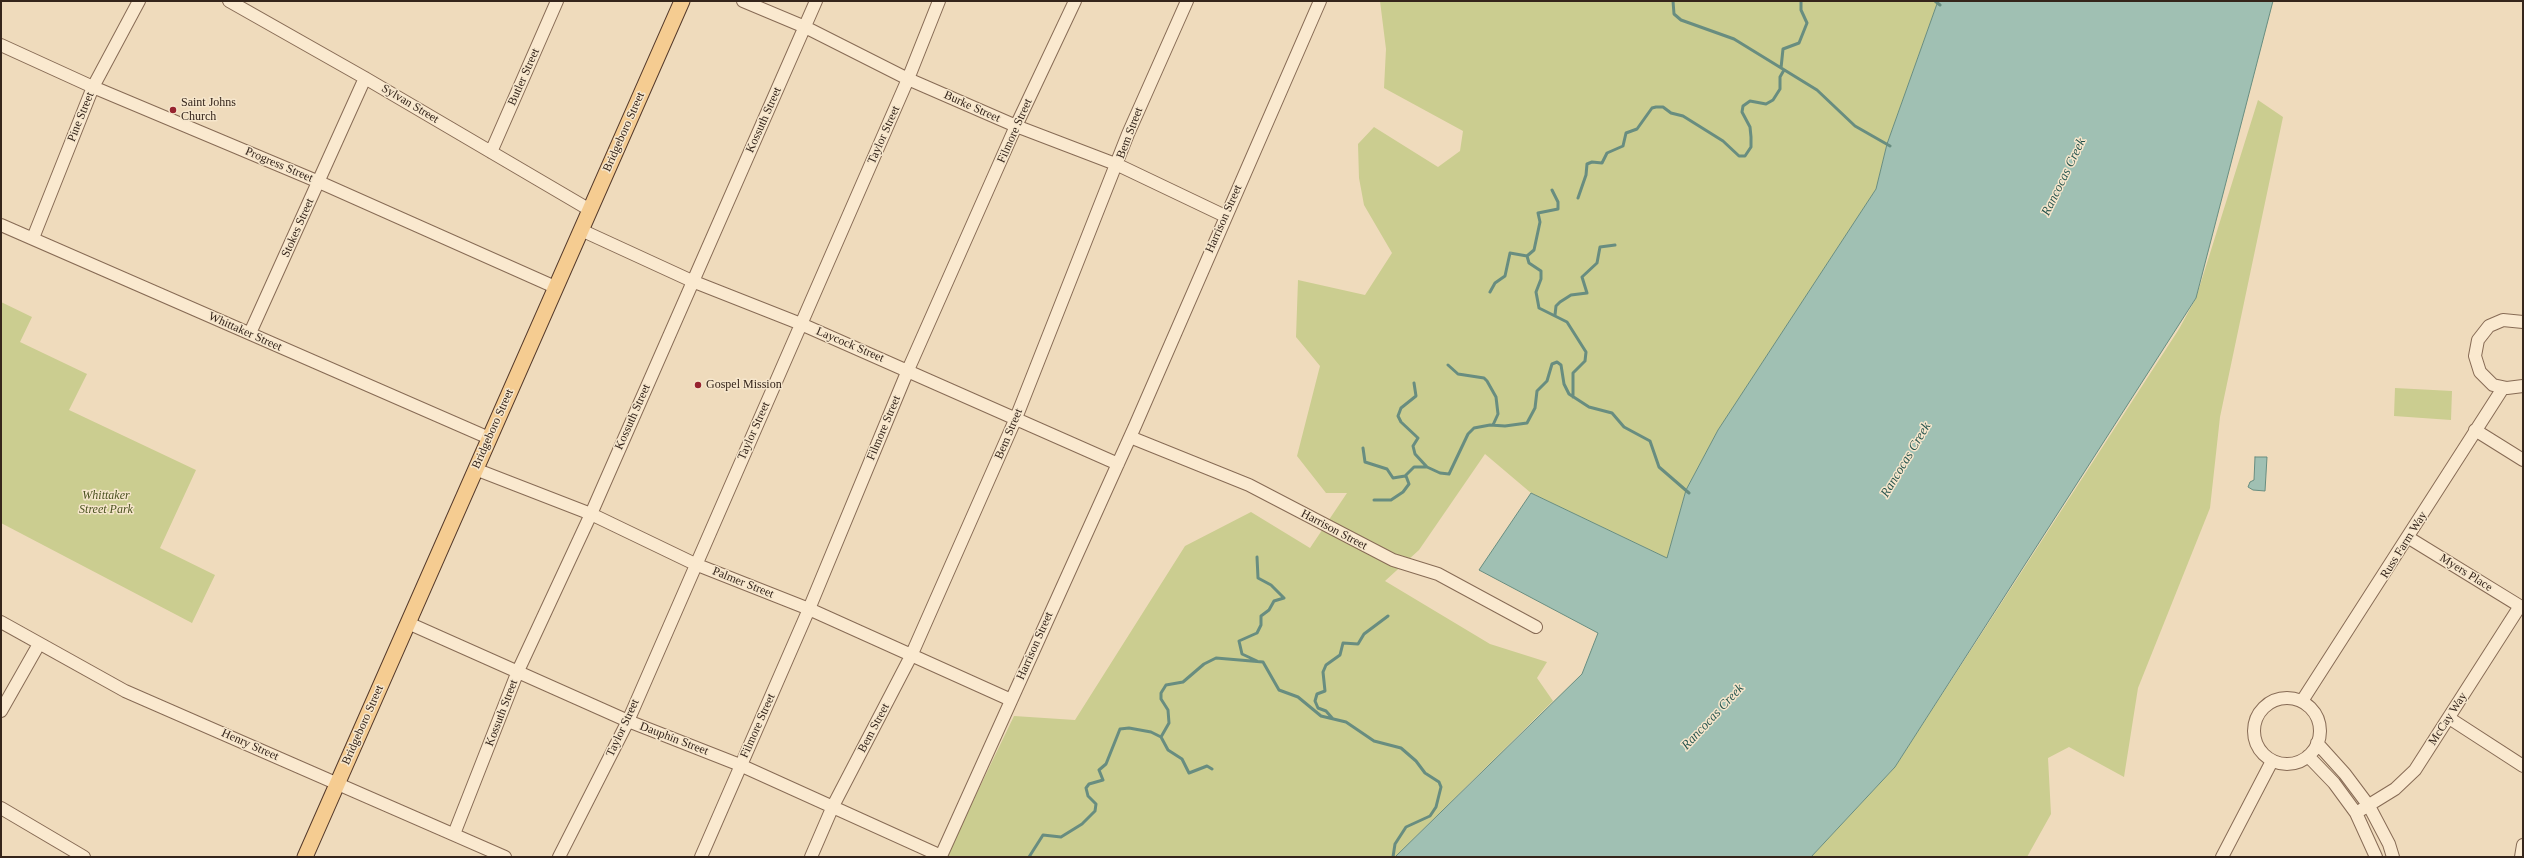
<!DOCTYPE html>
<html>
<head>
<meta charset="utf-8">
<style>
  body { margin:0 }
  #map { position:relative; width:2524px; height:858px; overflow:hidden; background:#efdbbc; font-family:"Times New Roman",serif }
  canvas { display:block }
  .frame { position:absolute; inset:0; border:2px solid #35251b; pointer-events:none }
</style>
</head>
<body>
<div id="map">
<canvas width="2524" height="858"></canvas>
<div class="frame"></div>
</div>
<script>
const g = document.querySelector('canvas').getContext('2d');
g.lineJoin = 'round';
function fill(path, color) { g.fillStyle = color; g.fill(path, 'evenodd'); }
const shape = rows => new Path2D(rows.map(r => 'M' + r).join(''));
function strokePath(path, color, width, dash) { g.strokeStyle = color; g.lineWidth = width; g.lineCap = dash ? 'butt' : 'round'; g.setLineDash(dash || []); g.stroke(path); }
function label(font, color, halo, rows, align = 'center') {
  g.font = font + ' "Times New Roman",serif'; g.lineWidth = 3; g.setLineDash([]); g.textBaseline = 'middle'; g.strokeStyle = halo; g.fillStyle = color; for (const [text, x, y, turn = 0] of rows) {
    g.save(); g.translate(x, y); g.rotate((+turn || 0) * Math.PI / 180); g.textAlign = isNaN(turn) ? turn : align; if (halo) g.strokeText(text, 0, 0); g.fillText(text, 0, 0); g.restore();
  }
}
fill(shape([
  [1380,1,1938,1,1887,144,1876,189,1718,430,1686,490,1667,558,1531,493,1485,454,1419,550,1385,581,1490,644,1547,662,1537,678,1553,701,1395,857,946,857,1014,716,1075,720,1185,546,1251,512,1310,548,1347,493,1326,493,1297,456,1320,366,1296,337,1298,280,1365,295,1392,253,1364,205,1359,178,1358,144,1374,127,1438,167,1460,151,1463,131,1384,88,1386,49],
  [2258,100,2283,117,2220,417,2210,508,2138,688,2124,777,2069,747,2048,758,2051,814,2027,857,1811,857,1895,767,2179,329,2196,298],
  [1,302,32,317,20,342,87,374,69,410,196,470,160,548,215,575,192,623,1,523],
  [2395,388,2452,391,2451,420,2394,416]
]), '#cbcd90');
const water = shape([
  [1938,1,2273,1,2196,298,1895,767,1811,857,1395,857,1582,674,1598,633,1479,570,1531,493,1667,558,1686,490,1718,430,1876,189,1887,144,1938,1],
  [2255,457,2267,457,2265,491,2253,490,2248,487,2250,482,2254,480,2255,457]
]);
fill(water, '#a0c0b3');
strokePath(water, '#688d80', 1);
strokePath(shape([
  [1673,1,1674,14,1681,20,1734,39,1817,90,1855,126,1890,146],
  [1935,1,1940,5],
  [1781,68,1783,49,1799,43,1807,23,1801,10,1801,1],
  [1578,198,1586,175,1587,164,1592,162,1602,163,1607,153,1623,146,1626,133,1637,129,1652,108,1656,107,1663,107,1671,113,1683,116,1723,141,1739,156,1745,156,1751,147,1751,137,1750,127,1742,112,1743,106,1750,101,1766,104,1773,100,1780,89,1780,77,1784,70],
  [1527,256,1529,263,1541,271,1541,279,1536,292,1539,308,1567,322,1586,352,1585,361,1573,373,1573,397],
  [1490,292,1495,283,1505,276,1510,253,1527,256,1534,250,1540,222,1538,213,1558,209,1558,202,1552,190],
  [1555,315,1556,306,1560,302,1571,295,1587,293,1582,277,1597,263,1600,247,1615,245],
  [1448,365,1458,374,1484,378,1487,381,1496,397,1498,414,1493,425],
  [1414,383,1416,396,1401,408,1398,416,1401,422,1418,438,1413,446,1415,454,1427,467,1440,473,1449,474,1468,434,1474,428,1490,425,1505,426,1527,423,1535,408,1537,391,1547,381,1552,364,1557,362,1561,365,1564,384,1569,394,1589,407,1612,413,1624,427,1650,441,1659,467,1689,493],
  [1363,448,1365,462,1387,469,1393,478,1405,476,1414,467,1427,467],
  [1374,500,1391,500,1403,492,1409,484,1406,476],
  [1257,661,1242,654,1239,641,1257,633,1261,625,1261,616,1269,610,1274,601,1284,598,1271,585,1258,578,1257,557],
  [1333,719,1326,711,1318,708,1315,701,1317,694,1325,691,1323,672,1326,665,1340,655,1343,643,1358,644,1364,634,1388,616],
  [1161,737,1169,723,1168,710,1161,699,1161,693,1166,685,1183,682,1204,664,1216,658,1263,662,1279,690,1298,697,1321,716,1346,722,1374,741,1401,748,1416,761,1425,773,1439,782,1441,787,1436,807,1430,816,1406,827,1395,844,1393,857],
  [1029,857,1043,835,1061,837,1082,824,1095,811,1096,804,1088,796,1086,788,1089,784,1103,780,1099,770,1106,764,1120,729,1129,728,1151,732,1161,737,1168,750,1182,759,1189,773,1207,766,1212,769]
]), '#688d80', 3);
const minor = shape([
  [229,1,365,78,590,210],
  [743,1,805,27,908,79,1016,126,1118,165,1225,216],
  [1,45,93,87,319,182,555,287],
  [491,152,557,1],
  [1,225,489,438],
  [581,230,692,281,801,324,1118,464],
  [33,238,93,87,139,1],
  [2523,322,2503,320,2489,326,2478,340,2475,356,2480,372,2493,385,2507,388,2523,386],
  [250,333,365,78],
  [2475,430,2523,460],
  [1130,437,1249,485,1393,560,1438,574,1536,627],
  [475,469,591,514,695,564,809,609,1011,700],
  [2409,538,2523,608],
  [1,622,125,691,505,857],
  [408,623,628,721,740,765,941,856,1135,426,1320,1],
  '2254 731a33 33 0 1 1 66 0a33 33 0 1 1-66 0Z',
  [2302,701,2503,388],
  [1,711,39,644],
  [2449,718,2523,766],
  [2317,743,2345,774,2369,806,2389,844,2393,857],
  [2308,756,2334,783,2356,813,2376,857],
  [1,808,84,857],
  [2356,813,2395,789,2415,770,2520,606],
  [454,834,518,671,591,514,816,1],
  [559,857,628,721,908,79,939,1],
  [701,857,809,609,908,370,1016,126,1075,1],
  [811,857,833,806,911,656,1016,418,1128,134,1187,1],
  [2222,857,2272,761],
  [2521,857,2523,845]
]);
const major = shape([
  [305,857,682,1]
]);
strokePath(minor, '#876b55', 14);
strokePath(major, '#54392a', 17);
strokePath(minor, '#fae9cf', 12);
strokePath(major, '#f5cc91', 15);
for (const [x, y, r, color] of [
  [173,110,4,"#97232f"],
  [698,385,4,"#97232f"]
]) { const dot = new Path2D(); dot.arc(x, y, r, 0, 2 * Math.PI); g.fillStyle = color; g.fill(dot); strokePath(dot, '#f6e6cc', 1.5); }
label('12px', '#35251b', '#f6e6cc', [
  ["Butler Street",524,77,-66],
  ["Sylvan Street",410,104,31],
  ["Burke Street",972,107,24],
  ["Pine Street",81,117,-68],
  ["Kossuth Street",764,120,-66],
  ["Filmore Street",1015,131,-66],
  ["Bridgeboro Street",624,132,-66],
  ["Bem Street",1130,133,-69],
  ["Taylor Street",884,135,-66],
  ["Progress Street",279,165,23],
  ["Harrison Street",1224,219,-66],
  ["Stokes Street",298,228,-66],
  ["Whittaker Street",245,332,24],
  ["Laycock Street",850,345,23],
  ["Kossuth Street",633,417,-66],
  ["Filmore Street",884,428,-67],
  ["Bridgeboro Street",493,429,-66],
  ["Taylor Street",754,431,-66],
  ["Bem Street",1009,434,-67],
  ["Harrison Street",1334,530,28],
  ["Russ Farm Way",2404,545,-58],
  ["Myers Place",2466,573,32],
  ["Palmer Street",743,583,22],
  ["Harrison Street",1035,646,-66],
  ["Kossuth Street",502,713,-69],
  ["McCay Way",2448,719,-57],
  ["Bridgeboro Street",363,725,-66],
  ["Filmore Street",758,726,-66],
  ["Taylor Street",623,728,-65],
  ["Bem Street",874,728,-62],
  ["Dauphin Street",674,739,21],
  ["Henry Street",250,745,24]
]);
label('12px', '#35251b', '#f6e6cc', [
  ["Saint Johns",181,103],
  ["Church",181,117],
  ["Gospel Mission",706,385]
], 'left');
label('italic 12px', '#4b5220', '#f6e6cc', [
  ["Whittaker",106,496],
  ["Street Park",106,510]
]);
label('italic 13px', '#29564f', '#f6e6cc', [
  ["Rancocas Creek",2064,177,-64],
  ["Rancocas Creek",1906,460,-59],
  ["Rancocas Creek",1713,717,-47]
]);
</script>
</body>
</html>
